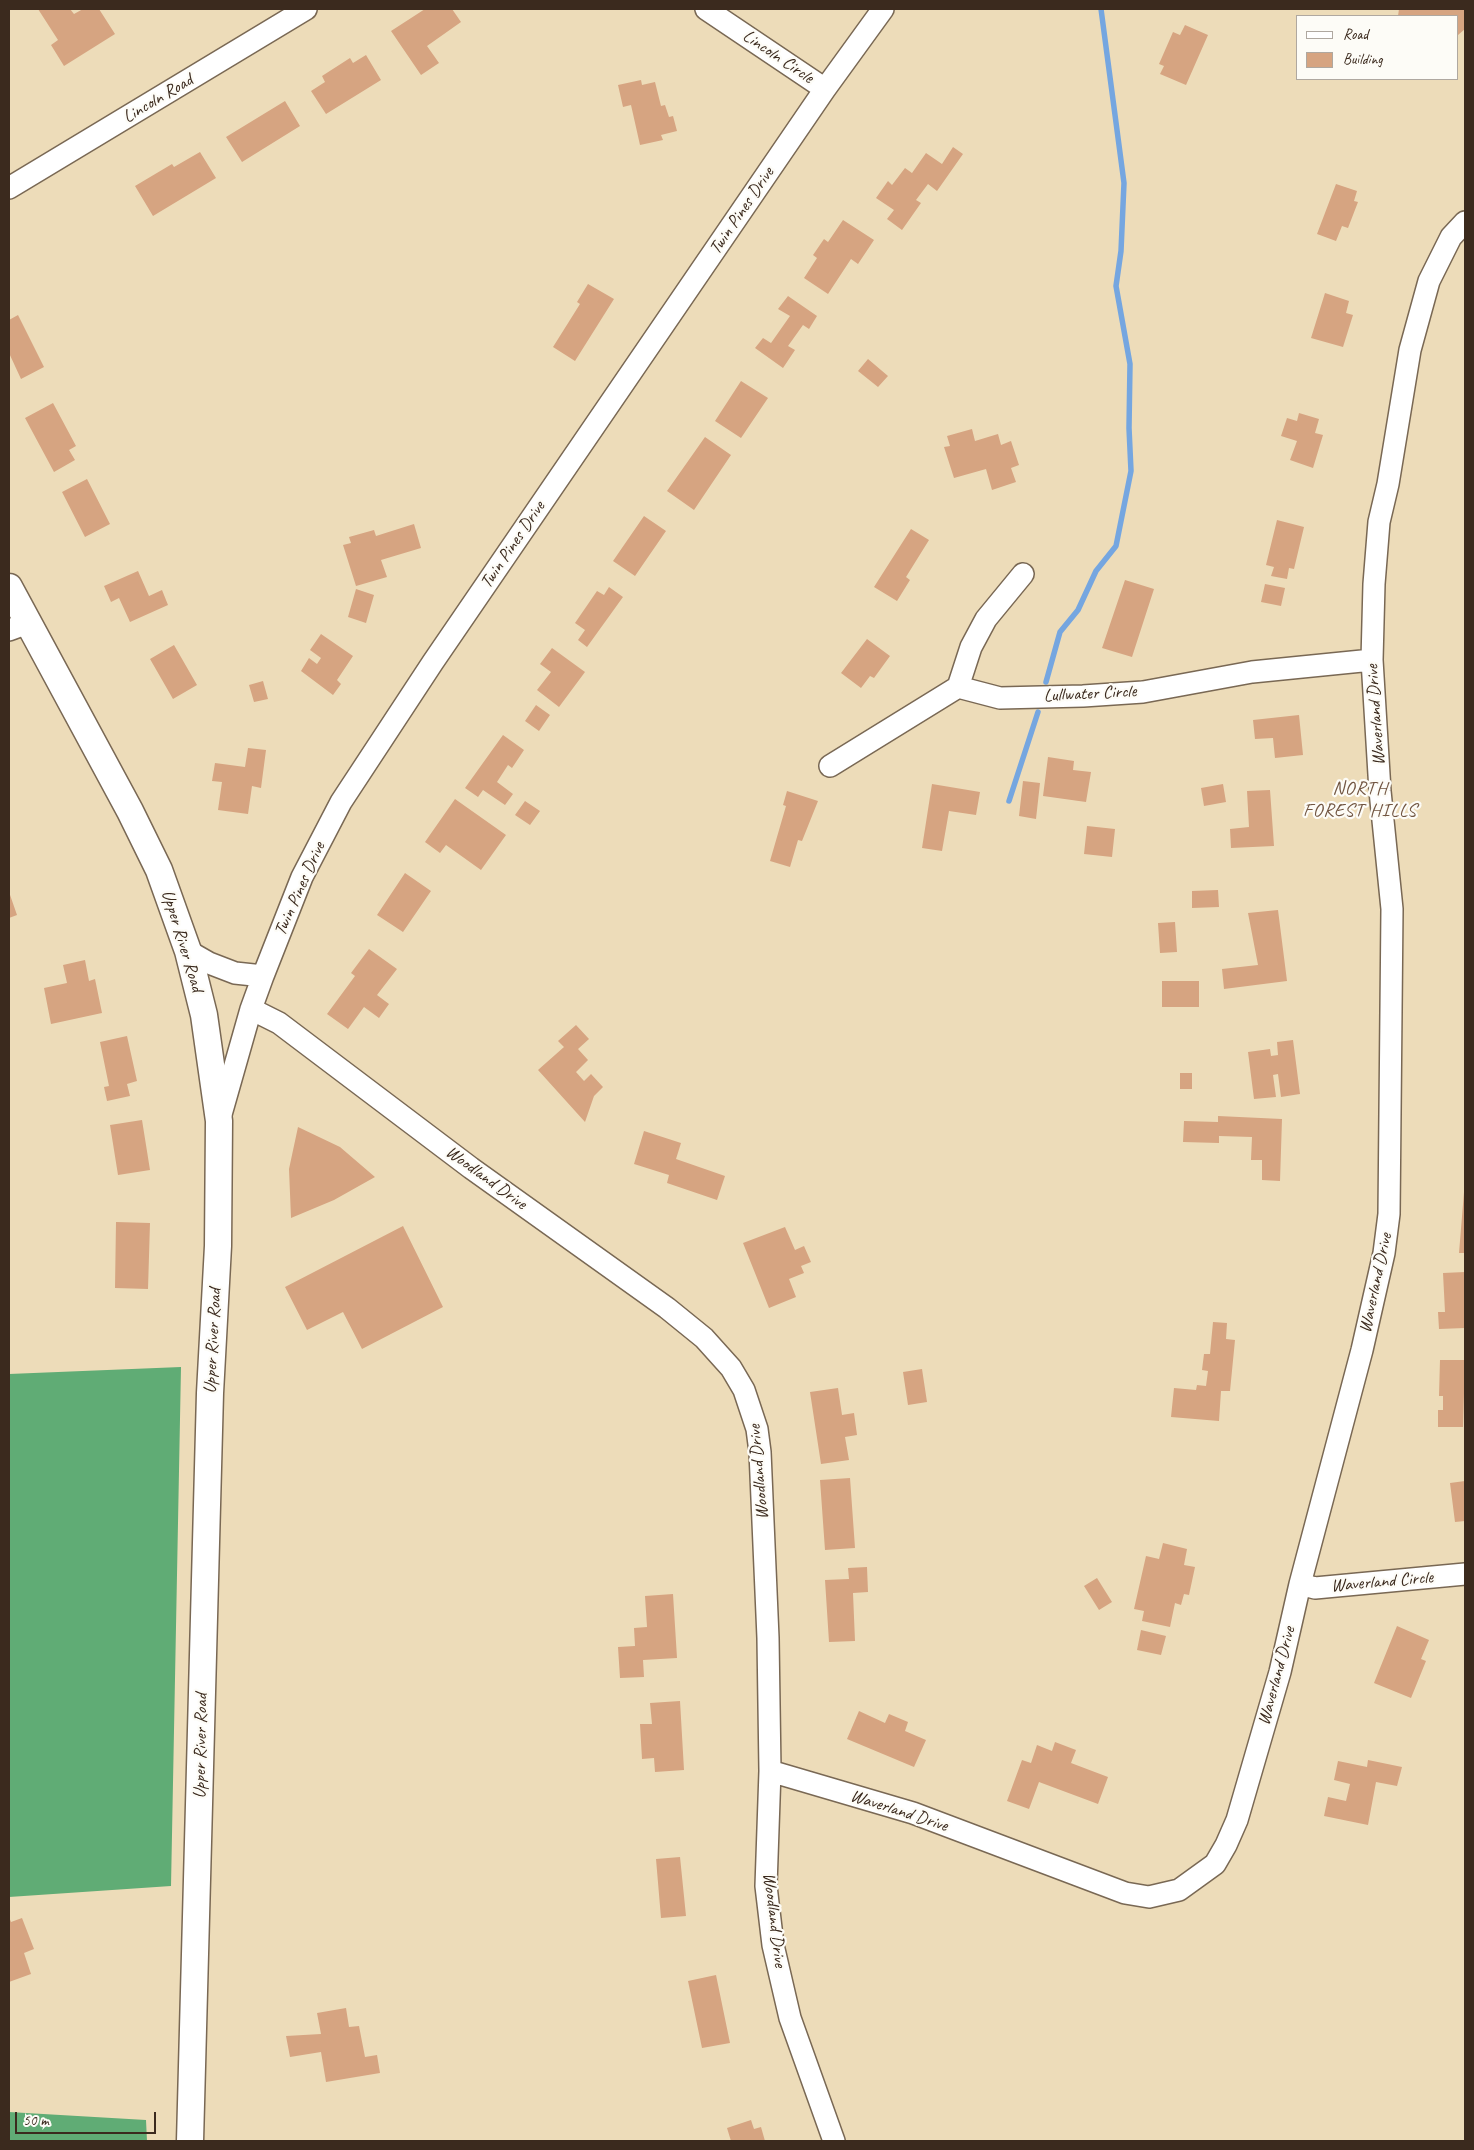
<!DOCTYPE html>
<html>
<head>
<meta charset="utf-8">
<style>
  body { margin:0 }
  #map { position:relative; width:1474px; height:2150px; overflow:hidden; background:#eddcb9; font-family:Caveat,sans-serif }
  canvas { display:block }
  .frame { position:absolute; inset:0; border:10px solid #3b2a1e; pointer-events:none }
  .legend { position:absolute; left:1296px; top:15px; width:162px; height:65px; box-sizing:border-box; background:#fdfcf7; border:1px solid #afa8a0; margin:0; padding:6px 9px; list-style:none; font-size:15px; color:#3b2a1e }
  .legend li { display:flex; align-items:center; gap:10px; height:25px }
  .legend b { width:25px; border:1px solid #afa8a0 }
  .scale { position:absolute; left:15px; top:2112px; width:141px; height:22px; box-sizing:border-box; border:2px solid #3b2a1e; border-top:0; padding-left:6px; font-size:15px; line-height:18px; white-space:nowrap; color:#3b2a1e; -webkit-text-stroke:4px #fdfcf7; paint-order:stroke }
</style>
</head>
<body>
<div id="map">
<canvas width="1474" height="2150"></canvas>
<div class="frame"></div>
<ul class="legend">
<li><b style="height:6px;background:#fff"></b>Road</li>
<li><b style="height:14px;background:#d6a481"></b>Building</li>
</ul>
<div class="scale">50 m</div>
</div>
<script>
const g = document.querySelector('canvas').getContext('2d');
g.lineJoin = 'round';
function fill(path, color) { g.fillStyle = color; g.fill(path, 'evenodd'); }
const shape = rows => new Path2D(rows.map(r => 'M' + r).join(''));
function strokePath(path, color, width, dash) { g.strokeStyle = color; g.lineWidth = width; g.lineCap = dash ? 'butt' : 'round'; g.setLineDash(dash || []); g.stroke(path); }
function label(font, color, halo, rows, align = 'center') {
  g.font = font + ' Caveat,sans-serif'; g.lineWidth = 4.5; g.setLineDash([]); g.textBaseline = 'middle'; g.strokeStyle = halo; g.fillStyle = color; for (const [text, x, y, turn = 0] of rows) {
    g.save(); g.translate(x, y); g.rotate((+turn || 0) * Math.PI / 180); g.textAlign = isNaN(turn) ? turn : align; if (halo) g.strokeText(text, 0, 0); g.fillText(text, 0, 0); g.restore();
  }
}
fill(shape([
  [181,1367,171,1886,9,1897,9,1374],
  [9,2112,146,2120,147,2141,9,2141]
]), '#60ac75');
strokePath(shape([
  [1046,682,1060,632,1078,610,1096,571,1116,546,1131,471,1129,428,1130,364,1116,286,1121,251,1124,183,1101,9],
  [1009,801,1038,712]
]), '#75a6e0', 5.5);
fill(shape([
  [38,9,70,9,74,14,83,9,99,9,115,34,64,66,51,45,58,40],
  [425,9,452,9,461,22,427,46,439,63,421,75,391,31],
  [1399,9,1465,9,1465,29,1458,35,1458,16,1398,16],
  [1185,25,1208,35,1186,85,1160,74,1164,66,1159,64,1173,32,1180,35],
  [366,55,381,80,326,114,311,91,325,82,322,76,350,58,353,63],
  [641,80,642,85,655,82,661,106,665,105,669,117,673,116,677,131,661,135,663,140,640,145,631,105,623,107,618,85],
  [285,101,300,126,242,162,226,137],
  [953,147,963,154,937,191,928,184,916,200,921,203,902,230,887,219,894,210,876,198,888,181,892,185,905,168,912,173,926,153,942,164],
  [200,152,216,178,153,216,135,186,172,164,174,167],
  [1336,184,1357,191,1354,201,1358,202,1348,228,1342,226,1336,241,1317,234],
  [843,220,874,240,858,264,851,259,828,294,804,278,817,258,813,255,824,239,828,242],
  [588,284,614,299,575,361,553,347,580,304,577,302],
  [1325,293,1349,301,1346,313,1353,315,1343,347,1311,338],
  [788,296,817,316,809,329,803,325,788,346,795,350,783,368,755,348,763,338,771,343,790,316,778,309],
  [18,315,44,367,21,379,9,353,9,320],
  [868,359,888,376,878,387,858,371],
  [741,381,768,398,741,438,715,421],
  [53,403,76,446,69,450,75,460,54,472,25,418],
  [1299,413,1319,419,1315,433,1323,435,1313,468,1290,460,1297,441,1281,436,1287,418,1297,421],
  [972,429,975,441,998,434,1001,445,1011,441,1019,465,1011,468,1016,482,992,490,986,469,954,478,944,447,950,446,947,436],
  [705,437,731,455,694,510,667,491],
  [87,479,110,524,85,537,62,492],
  [644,516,666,531,635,576,613,561],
  [1277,520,1304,527,1294,569,1289,568,1287,579,1271,576,1274,567,1266,565],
  [414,524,421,548,381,560,387,577,356,586,343,545,351,543,349,537,374,530,376,536],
  [911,529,929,540,906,577,910,580,897,601,874,587],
  [138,571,149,596,162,590,168,605,130,622,119,598,111,602,104,586],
  [1125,580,1154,589,1132,657,1102,648],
  [1265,584,1285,588,1281,606,1261,602],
  [609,587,623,597,587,647,578,640,585,630,575,623,597,591,604,595],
  [356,589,374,595,366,623,348,617],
  [321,634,353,656,337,680,341,684,333,695,301,671,309,658,317,664,321,658,310,650],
  [867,639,890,656,874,678,870,676,861,688,841,673],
  [174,645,197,685,173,699,150,659],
  [552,648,585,672,559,707,537,690,551,672,540,664],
  [263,681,268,699,254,702,249,685],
  [536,705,550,715,539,731,525,721],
  [1299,715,1303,755,1275,758,1273,738,1255,739,1253,720],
  [503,735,524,750,512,768,508,765,497,782,513,794,505,805,483,790,478,797,465,788],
  [248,748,266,750,261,788,252,786,248,814,218,810,222,782,212,781,215,763,245,767],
  [1048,757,1074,761,1073,770,1091,772,1086,802,1043,796],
  [1023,781,1040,783,1036,819,1019,816],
  [932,784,980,792,976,815,949,811,942,851,922,848],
  [1223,784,1226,802,1204,806,1201,788],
  [1270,790,1274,846,1231,848,1230,829,1249,827,1247,791],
  [787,791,818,801,802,841,798,840,790,867,770,861,786,806,783,805],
  [455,799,506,835,481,870,446,845,440,853,425,842],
  [525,801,540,811,530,825,515,815],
  [1087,826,1115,829,1112,857,1084,854],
  [405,873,431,891,403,932,377,915],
  [1218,890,1219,907,1192,908,1192,891],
  [9,892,17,915,9,918],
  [1278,910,1287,981,1224,989,1222,969,1258,965,1248,913],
  [1175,922,1177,952,1160,953,1158,923],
  [369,949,397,969,377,995,389,1004,379,1018,364,1007,348,1029,327,1014,355,976,351,973],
  [85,960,89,981,95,979,102,1013,51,1024,44,988,67,983,63,965],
  [1162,981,1199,981,1199,1007,1162,1007],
  [576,1025,589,1039,578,1049,588,1060,576,1072,584,1081,591,1074,603,1087,594,1096,585,1122,538,1070,564,1047,558,1041],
  [127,1036,137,1081,127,1084,130,1096,107,1101,104,1087,109,1086,100,1042],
  [1293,1040,1300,1094,1281,1097,1278,1074,1273,1075,1276,1097,1254,1099,1248,1052,1270,1049,1271,1056,1278,1055,1277,1042],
  [1180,1073,1192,1073,1192,1089,1180,1089],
  [1218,1116,1282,1119,1280,1181,1262,1180,1262,1160,1251,1160,1252,1137,1219,1136,1219,1143,1183,1142,1184,1121,1218,1122],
  [142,1120,150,1170,118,1175,110,1125],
  [298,1127,340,1147,375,1177,334,1200,291,1218,289,1169],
  [644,1131,681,1143,676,1159,725,1176,717,1200,667,1183,669,1175,634,1164],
  [1464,1192,1465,1192,1465,1253,1459,1253],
  [116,1222,150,1223,148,1289,115,1288],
  [403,1226,443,1307,362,1349,343,1312,307,1330,285,1287],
  [785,1227,795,1250,804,1246,811,1262,801,1266,804,1273,789,1279,796,1297,769,1308,743,1243],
  [1465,1272,1465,1328,1439,1329,1438,1312,1445,1312,1443,1273],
  [1213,1322,1227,1323,1226,1339,1235,1340,1230,1391,1221,1391,1219,1421,1171,1417,1174,1388,1196,1390,1197,1385,1206,1386,1208,1371,1202,1370,1204,1354,1210,1354],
  [1440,1360,1465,1360,1463,1427,1438,1427,1438,1410,1443,1410,1443,1396,1439,1396],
  [922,1369,927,1402,908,1405,903,1372],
  [838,1388,842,1415,854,1413,857,1435,845,1437,849,1460,821,1464,810,1392],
  [850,1478,855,1548,825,1550,820,1480],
  [1465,1481,1465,1521,1455,1522,1450,1483],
  [1163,1543,1187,1549,1184,1565,1195,1567,1189,1595,1184,1594,1181,1605,1175,1603,1170,1627,1142,1621,1144,1611,1134,1609,1146,1556,1159,1559],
  [867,1567,868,1592,853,1593,855,1641,829,1642,825,1580,849,1579,848,1568],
  [1097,1578,1112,1602,1099,1610,1084,1586],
  [673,1594,677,1658,643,1660,644,1677,620,1678,618,1647,635,1646,634,1628,647,1627,645,1596],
  [1397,1626,1429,1640,1421,1659,1426,1661,1411,1698,1374,1683],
  [1141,1630,1166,1636,1161,1655,1137,1650],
  [680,1701,684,1770,655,1772,654,1758,642,1759,640,1724,652,1724,650,1703],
  [859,1711,885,1723,889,1714,908,1722,905,1731,926,1740,914,1767,847,1739],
  [1055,1742,1076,1750,1071,1763,1108,1777,1098,1804,1039,1782,1029,1809,1007,1801,1022,1760,1031,1763,1037,1745,1052,1751],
  [1368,1760,1402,1767,1397,1786,1376,1782,1368,1825,1324,1816,1328,1797,1346,1801,1350,1784,1334,1780,1338,1761,1367,1767],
  [680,1857,686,1916,661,1918,656,1859],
  [9,1917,11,1922,22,1918,34,1949,24,1953,31,1974,9,1982],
  [716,1975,730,2043,702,2048,688,1981],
  [346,2008,349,2027,359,2026,365,2057,377,2055,380,2073,326,2082,321,2052,290,2057,286,2036,321,2034,317,2013],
  [751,2120,754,2129,761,2127,765,2141,731,2141,727,2128]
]), '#d6a481');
const minor = shape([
  [706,9,825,89],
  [9,188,306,9],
  [9,630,28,623],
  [958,687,971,647,986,619,1023,574],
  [830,766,958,687,1000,698,1083,696,1143,692,1252,672,1372,660],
  [188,951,209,963,235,973,263,976],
  [251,1009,279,1023,471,1168,667,1308,704,1338,731,1368,744,1390,757,1429,760,1452,768,1638,770,1771,766,1886,773,1945,790,2018,834,2141],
  [220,1118,251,1009,263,976,302,877,341,802,433,662,825,89,883,9],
  [1300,1584,1315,1588,1465,1574],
  [770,1771,913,1813,1125,1893,1149,1897,1179,1890,1215,1864,1226,1845,1237,1820,1280,1672,1300,1584,1362,1350,1384,1253,1389,1214,1392,909,1380,791,1372,660,1374,584,1379,522,1388,484,1410,350,1429,281,1451,237,1465,222]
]);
const tertiary = shape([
  [9,587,130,811,159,870,188,951,204,1015,219,1121,218,1246,210,1393,190,2141]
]);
strokePath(minor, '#796854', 24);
strokePath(tertiary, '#796854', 29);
strokePath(minor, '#fff', 21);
strokePath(tertiary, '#fff', 26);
label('18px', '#3b2a1e', '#fdfcf7', [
  ["Lincoln Circle",778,57,34],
  ["Lincoln Road",158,99,-31],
  ["Twin Pines Drive",742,211,-56],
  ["Twin Pines Drive",513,545,-56],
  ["Lullwater Circle",1090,694,-3],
  ["Waverland Drive",1376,715,-94],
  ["Twin Pines Drive",300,889,-66],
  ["Upper River Road",182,941,73],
  ["Woodland Drive",486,1178,36],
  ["Waverland Drive",1376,1283,-78],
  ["Upper River Road",213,1341,-87],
  ["Woodland Drive",759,1472,-95],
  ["Waverland Circle",1382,1582,-5],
  ["Waverland Drive",1277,1676,-75],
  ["Upper River Road",201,1746,-89],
  ["Waverland Drive",899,1811,18],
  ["Woodland Drive",774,1920,83]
]);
g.letterSpacing = '1px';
label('19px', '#715541', '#fdfcf7', [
  ["NORTH",1360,789],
  ["FOREST HILLS",1360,811]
]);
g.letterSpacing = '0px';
</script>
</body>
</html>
